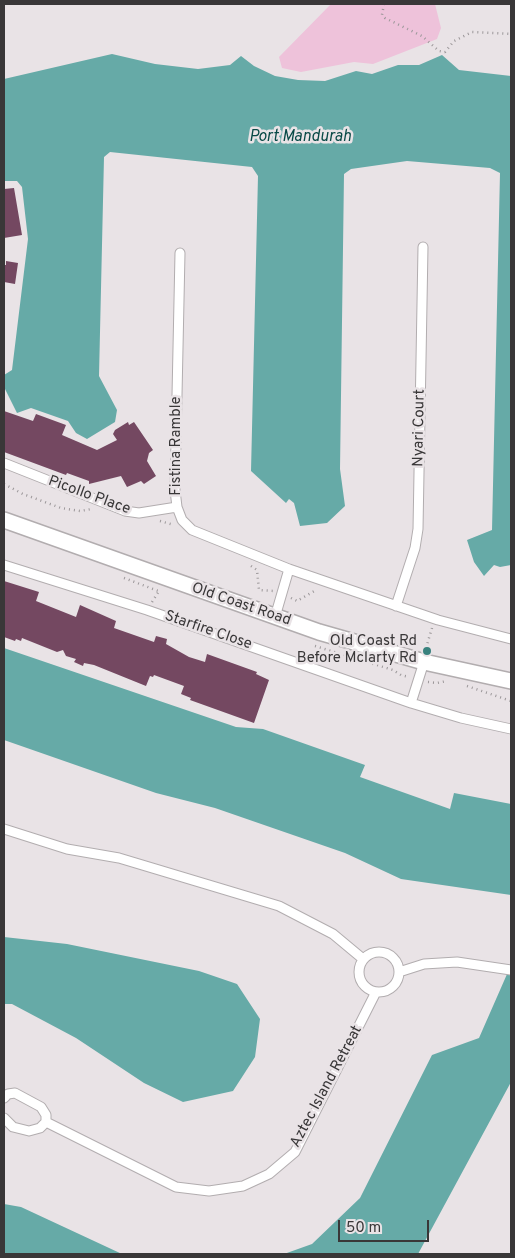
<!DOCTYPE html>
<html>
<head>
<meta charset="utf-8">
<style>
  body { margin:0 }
  #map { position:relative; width:515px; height:1258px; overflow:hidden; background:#e9e3e6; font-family:Overpass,sans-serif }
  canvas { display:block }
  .frame { position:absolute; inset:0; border:5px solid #393738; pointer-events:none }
  .scale { position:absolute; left:338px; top:1220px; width:91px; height:22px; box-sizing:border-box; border:2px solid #393738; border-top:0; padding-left:6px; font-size:15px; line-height:18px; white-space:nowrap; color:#393738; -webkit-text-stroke:4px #e9e3e6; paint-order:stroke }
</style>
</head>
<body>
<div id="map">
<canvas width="515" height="1258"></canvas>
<div class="frame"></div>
<div class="scale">50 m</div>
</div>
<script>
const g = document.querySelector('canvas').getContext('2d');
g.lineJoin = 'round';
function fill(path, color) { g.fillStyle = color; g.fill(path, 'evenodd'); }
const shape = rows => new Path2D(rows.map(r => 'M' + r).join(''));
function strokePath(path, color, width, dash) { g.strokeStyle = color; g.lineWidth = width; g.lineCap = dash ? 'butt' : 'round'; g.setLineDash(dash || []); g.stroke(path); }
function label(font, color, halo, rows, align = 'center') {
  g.font = font + ' Overpass,sans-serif'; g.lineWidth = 5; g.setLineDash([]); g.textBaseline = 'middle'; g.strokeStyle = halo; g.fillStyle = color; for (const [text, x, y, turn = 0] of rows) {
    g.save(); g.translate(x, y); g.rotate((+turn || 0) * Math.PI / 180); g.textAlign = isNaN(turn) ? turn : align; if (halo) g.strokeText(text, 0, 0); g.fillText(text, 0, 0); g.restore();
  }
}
fill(shape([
  [331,4,435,4,441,28,437,39,373,64,354,62,301,72,282,68,279,57]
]), '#eec2da');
fill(shape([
  [112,54,155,64,198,69,230,65,241,56,254,66,275,76,298,80,325,81,356,71,372,74,398,65,419,65,442,55,459,70,511,76,511,565,500,567,494,565,484,576,474,562,467,540,492,530,500,173,490,168,407,161,351,169,344,174,340,469,345,506,327,523,300,526,294,503,289,499,286,503,251,471,258,176,252,167,110,152,104,157,99,376,117,410,115,422,87,439,76,433,68,421,31,408,17,413,4,387,4,375,12,370,28,239,22,187,17,181,4,181,4,79],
  [4,648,236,727,263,729,365,765,360,777,450,809,454,793,511,804,511,895,401,879,345,853,215,808,156,793,4,740],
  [4,937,67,944,199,971,237,984,260,1019,255,1057,233,1091,183,1102,144,1083,76,1038,12,1004,4,1004],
  [511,965,511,1082,418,1254,284,1254,312,1244,360,1198,432,1055,479,1038],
  [4,1204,21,1207,122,1254,4,1254]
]), '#66aaa7');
fill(shape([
  [14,188,22,235,4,238,4,189],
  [6,261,18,263,15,284,4,282,4,265,6,265],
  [4,411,33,421,36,414,66,425,62,435,97,450,117,440,113,434,115,430,128,422,129,425,134,422,153,450,149,453,147,461,156,476,144,484,141,481,127,487,121,476,89,484,89,481,67,473,66,475,4,452],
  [4,581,39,592,36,601,76,617,80,605,116,621,114,628,154,642,156,636,167,639,166,644,189,657,205,662,207,654,257,672,256,674,269,680,254,723,190,700,191,698,181,694,184,686,154,675,153,677,150,676,146,686,94,665,84,663,83,666,74,662,76,659,66,656,63,650,57,652,22,638,21,641,16,639,15,641,4,637]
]), '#744861');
const street = shape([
  [180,253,175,490,177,507,182,520,192,530,289,569,275,617],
  [4,463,125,511,139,513,177,507],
  [4,565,147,610,411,703,424,662],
  [289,569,438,620,511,639],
  [396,606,415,548,418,529,423,247],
  [411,703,461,718,511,729],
  [4,829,67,849,119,858,279,906,333,934,363,959],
  '359 972a20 20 0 1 1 40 0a20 20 0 1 1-40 0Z',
  [399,972,424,964,457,962,511,970],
  [4,1098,8,1094,15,1093,41,1107,46,1115,46,1122,40,1128,29,1131,13,1127,4,1118],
  [46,1122,176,1187,209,1191,243,1186,269,1174,295,1152,376,992]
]);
const primary = shape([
  [4,520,319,632,424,662,511,681]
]);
strokePath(street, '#b2adaf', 11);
strokePath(primary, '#b2adaf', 18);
strokePath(shape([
  [384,4,382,15,385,18,422,36,439,51,445,52,454,41,472,32,511,34],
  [4,484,23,494,61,508,80,511,92,509],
  [160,521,174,525],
  [251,566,257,570,259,590,274,591],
  [124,578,161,592],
  [291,598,297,601,316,590],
  [152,602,159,591],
  [315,646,393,670,401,675,409,677],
  [426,648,432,628],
  [428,682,437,683,447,681],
  [467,686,511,701]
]), '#9b9799', 2.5, [1, 4]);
strokePath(street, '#fff', 9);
strokePath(primary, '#fff', 15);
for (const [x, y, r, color] of [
  [427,651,5,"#39827e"]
]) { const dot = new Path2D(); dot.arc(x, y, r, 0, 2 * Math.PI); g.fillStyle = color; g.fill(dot); strokePath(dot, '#e9e3e6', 2); }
label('15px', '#393738', '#e9e3e6', [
  ["Nyari Court",420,428,-89],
  ["Fistina Ramble",177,446,-90],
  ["Picollo Place",89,496,20],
  ["Old Coast Road",241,605,19],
  ["Starfire Close",208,631,19],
  ["Aztec Island Retreat",327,1087,-62]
]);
label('15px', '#393738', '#e9e3e6', [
  ["Old Coast Rd",417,642],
  ["Before Mclarty Rd",417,659]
], 'right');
label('italic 16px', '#084946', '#e9e3e6', [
  ["Port Mandurah",300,138]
]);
</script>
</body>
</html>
